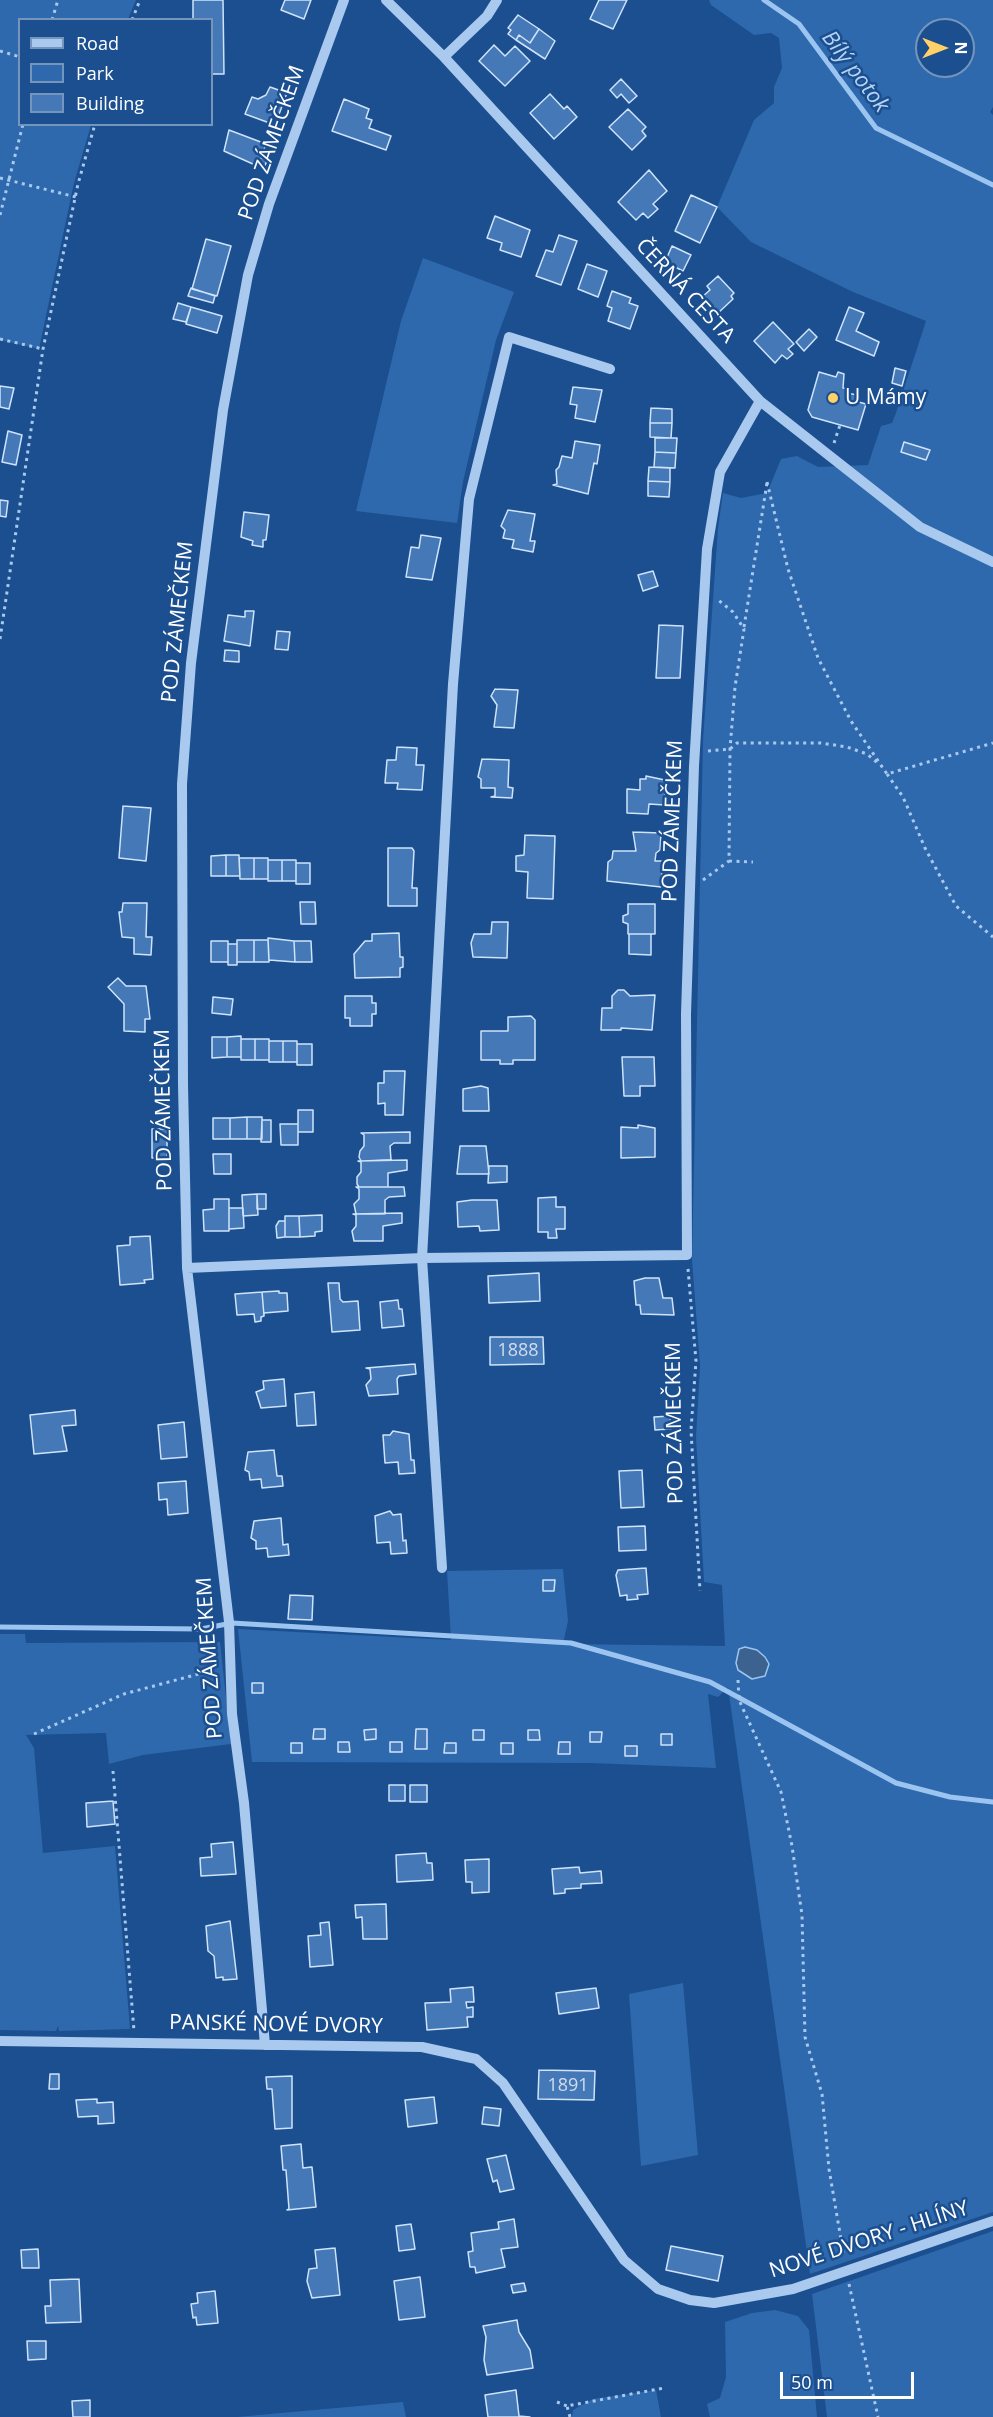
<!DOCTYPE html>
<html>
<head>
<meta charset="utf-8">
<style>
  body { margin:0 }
  #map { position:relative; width:993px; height:2417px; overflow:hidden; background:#1b4f8f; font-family:"Open Sans",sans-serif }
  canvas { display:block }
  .legend { position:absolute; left:18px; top:18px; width:195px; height:108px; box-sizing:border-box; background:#1b4f8f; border:2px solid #7695bc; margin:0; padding:8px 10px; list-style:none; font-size:18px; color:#fff }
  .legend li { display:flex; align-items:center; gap:12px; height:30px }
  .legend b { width:30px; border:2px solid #7695bc }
  .north { position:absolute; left:915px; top:18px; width:60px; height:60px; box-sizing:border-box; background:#1b4f8f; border:2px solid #7695bc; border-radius:50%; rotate:90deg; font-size:16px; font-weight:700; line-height:24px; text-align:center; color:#fff }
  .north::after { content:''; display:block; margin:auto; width:21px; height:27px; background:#ffd166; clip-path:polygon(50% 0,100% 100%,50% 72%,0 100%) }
  .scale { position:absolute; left:780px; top:2372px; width:134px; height:27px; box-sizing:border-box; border:3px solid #fff; border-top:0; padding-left:8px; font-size:18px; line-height:21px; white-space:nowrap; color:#fff; -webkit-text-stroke:4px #1b4f8f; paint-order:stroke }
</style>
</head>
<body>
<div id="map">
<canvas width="993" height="2417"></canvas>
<ul class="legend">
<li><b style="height:8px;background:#a9c9ee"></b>Road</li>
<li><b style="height:16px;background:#2e69ad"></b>Park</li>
<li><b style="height:16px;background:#4478b7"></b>Building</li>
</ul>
<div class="north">N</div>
<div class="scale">50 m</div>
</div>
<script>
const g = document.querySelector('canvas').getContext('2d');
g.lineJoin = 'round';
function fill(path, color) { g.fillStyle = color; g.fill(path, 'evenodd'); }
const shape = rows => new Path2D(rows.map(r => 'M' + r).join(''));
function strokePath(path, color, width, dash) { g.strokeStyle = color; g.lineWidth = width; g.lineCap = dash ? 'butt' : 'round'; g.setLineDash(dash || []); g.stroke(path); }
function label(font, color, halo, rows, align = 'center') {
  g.font = font + ' "Open Sans",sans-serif'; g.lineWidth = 5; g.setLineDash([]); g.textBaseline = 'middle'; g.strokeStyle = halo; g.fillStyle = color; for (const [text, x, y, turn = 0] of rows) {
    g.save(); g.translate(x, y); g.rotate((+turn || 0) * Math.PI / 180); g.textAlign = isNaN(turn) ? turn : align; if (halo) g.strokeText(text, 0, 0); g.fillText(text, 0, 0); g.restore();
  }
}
fill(shape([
  [0,0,136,0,128,19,20,20,20,124,91,125,74,183,39,349,0,340],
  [709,0,993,0,993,107,990,112,993,115,993,2212,810,2274,728,1687,718,1697,708,1694,716,1768,591,1763,252,1762,238,1629,451,1640,447,1571,563,1569,568,1621,563,1644,725,1646,722,1585,704,1582,696,1437,700,1366,692,1260,703,740,718,528,723,493,741,498,767,493,781,459,797,456,818,467,868,465,881,426,892,423,896,413,926,321,853,292,751,242,717,207,754,120,774,103,774,87,782,68,779,38,771,33,754,35,711,5],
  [927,30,963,30,963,66,927,66],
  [423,258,514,292,496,340,463,482,457,523,356,511,401,321],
  [0,1634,25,1634,26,1643,220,1642,231,1744,143,1755,109,1764,106,1733,26,1735,34,1748,43,1853,115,1846,130,2029,59,2031,58,2026,56,2031,0,2030],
  [683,1983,698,2155,641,2166,629,1994],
  [993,2231,993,2417,827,2417,812,2294],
  [775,2310,798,2316,809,2330,817,2417,710,2417,707,2404,720,2398,726,2377,725,2322,752,2313],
  [656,2390,661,2417,572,2417,573,2410,593,2399],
  [403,2402,406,2417,237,2417]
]), '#2e69ad');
const water = shape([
  [745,1647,757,1650,765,1657,769,1664,765,1676,752,1679,738,1670,736,1663,739,1649,745,1647]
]);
fill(water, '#3c6290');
strokePath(water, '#9cc4f0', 1.5);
strokePath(shape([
  [764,0,799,24,876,128,993,185],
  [0,1627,201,1629,232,1623,571,1643,710,1682,896,1783,950,1797,993,1802]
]), '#9cc4f0', 5);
const building = shape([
  [193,0,223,0,224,74,212,74,212,20,193,20,193,0],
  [285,0,311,0,304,19,281,10,285,0],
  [599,0,627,0,613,29,590,19,599,0],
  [518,15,539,29,530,43,519,35,516,40,508,34,511,30,508,28,518,15],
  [539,29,555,41,545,59,516,40,519,35,530,43,539,29],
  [494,45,505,56,515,46,530,61,505,86,479,61,494,45],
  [621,79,637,96,629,103,621,94,617,98,610,90,621,79],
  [270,87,287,93,275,125,245,114,252,97,258,99,266,95,270,87],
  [550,94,564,109,567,106,577,117,554,139,530,113,550,94],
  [344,99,369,109,366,118,372,120,369,128,391,136,386,150,332,131,344,99],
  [628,109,646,127,642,131,646,136,632,150,609,127,628,109],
  [229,130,266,144,261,158,267,160,264,169,224,151,229,130],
  [649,170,667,191,653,204,658,209,648,218,643,213,636,220,618,202,649,170],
  [691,195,717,207,700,243,675,231,691,195],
  [495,216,530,230,521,257,500,250,502,243,487,238,495,216],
  [559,235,577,241,561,285,536,276,546,250,553,252,559,235],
  [206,239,231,246,217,296,192,289,206,239],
  [672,246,691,255,683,271,665,262,672,246],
  [587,264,607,271,598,297,578,289,587,264],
  [718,276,734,293,731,296,733,299,717,314,702,297,710,290,707,286,718,276],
  [191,288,215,296,213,303,188,296,191,288],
  [612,291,631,298,629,303,638,306,630,329,608,321,612,308,607,306,612,291],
  [178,303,191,307,186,322,173,319,178,303],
  [191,307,222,316,217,333,186,324,191,307],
  [849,307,864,313,856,331,879,342,874,356,836,340,849,307],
  [773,322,794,344,788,349,793,354,787,359,782,355,775,363,754,341,773,322],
  [809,329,817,337,804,351,796,342,809,329],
  [895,368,906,371,902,386,892,383,895,368],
  [819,372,836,377,838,372,844,374,843,388,848,389,847,393,857,395,855,401,866,404,858,430,812,417,808,410,819,372],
  [0,386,14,388,9,409,0,407,0,386],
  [573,387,602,390,595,422,575,418,577,405,570,404,573,387],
  [651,408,672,409,672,423,650,423,651,408],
  [650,423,672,423,671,438,650,437,650,423],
  [8,431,22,435,16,465,2,462,8,431],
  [655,438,677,438,676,453,655,452,655,438],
  [575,441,600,445,597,464,594,463,588,494,553,485,557,484,556,470,559,467,562,456,572,458,575,441],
  [904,442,930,450,926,460,901,452,904,442],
  [655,452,676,453,675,468,654,467,655,452],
  [649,467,670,468,670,482,648,481,649,467],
  [648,481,670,482,669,497,648,496,648,481],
  [0,500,8,501,6,517,0,516,0,500],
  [508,510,535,514,530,541,535,541,533,552,512,548,514,540,503,538,505,530,501,526,508,510],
  [244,512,269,515,266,540,263,540,263,547,252,545,253,541,241,537,244,512],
  [421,535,441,538,432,580,406,577,411,547,419,548,421,535],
  [653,571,658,586,643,591,638,575,653,571],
  [245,611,254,611,250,646,224,641,228,615,245,617,245,611],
  [659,625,683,626,680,678,656,678,659,625],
  [277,631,290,632,288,650,275,649,277,631],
  [225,650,239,651,239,662,224,661,225,650],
  [495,689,518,690,514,728,494,727,497,705,491,696,495,689],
  [397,747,417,748,416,765,424,765,422,790,397,789,398,783,385,783,387,760,396,760,397,747],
  [482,759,509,760,508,787,513,788,512,798,491,797,495,796,495,788,481,788,481,779,478,777,482,759],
  [646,776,665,780,665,805,649,804,648,814,627,813,627,789,640,790,640,779,646,779,646,776],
  [123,806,151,808,146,861,119,858,123,806],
  [633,832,661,833,660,850,656,853,655,861,663,861,661,887,607,881,608,862,612,859,613,851,636,851,633,832],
  [525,835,555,836,553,899,527,898,528,872,516,871,516,856,524,855,525,835],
  [388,848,412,848,414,851,412,888,417,888,417,906,388,906,388,848],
  [226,855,226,876,211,876,211,856,226,855],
  [226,855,239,855,240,876,226,876,226,855],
  [239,858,254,858,254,879,240,879,239,858],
  [254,858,268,858,268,879,254,879,254,858],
  [268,860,282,860,282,881,268,881,268,860],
  [282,860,296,860,296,881,282,881,282,860],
  [296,863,310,863,310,884,296,884,296,863],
  [300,902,315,902,316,924,301,924,300,902],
  [123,903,147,903,146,937,152,937,151,955,134,954,134,938,122,937,119,912,122,912,123,903],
  [628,904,655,904,655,934,628,934,628,924,623,922,623,916,628,914,628,904],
  [492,922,508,922,507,958,473,957,471,943,474,934,491,934,492,922],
  [399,933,400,957,403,957,403,967,400,968,400,977,355,978,354,954,365,941,372,941,372,934,399,933],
  [629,934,651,934,651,955,629,954,629,934],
  [268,938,294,941,295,962,269,960,268,938],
  [237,940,254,940,254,962,237,962,237,940],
  [254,940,268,940,269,962,254,962,254,940],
  [211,941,228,941,228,962,211,962,211,941],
  [294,941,311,941,312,962,295,962,294,941],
  [228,944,237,944,237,965,228,965,228,944],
  [118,978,126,986,146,986,150,1019,145,1019,145,1032,124,1031,124,1004,108,987,118,978],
  [618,990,624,990,630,996,655,995,652,1030,621,1028,621,1030,601,1030,602,1008,612,1008,612,996,618,990],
  [345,996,372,996,372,1003,376,1003,376,1014,372,1014,372,1026,350,1026,350,1018,345,1018,345,996],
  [213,997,233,999,231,1015,212,1013,213,997],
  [531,1016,535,1020,535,1060,513,1060,513,1064,500,1064,500,1060,481,1060,481,1031,508,1031,508,1017,531,1016],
  [241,1036,241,1057,227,1057,227,1037,241,1036],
  [212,1037,227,1037,227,1057,212,1058,212,1037],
  [241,1039,255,1039,255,1060,241,1060,241,1039],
  [255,1039,269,1039,269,1060,255,1060,255,1039],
  [269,1041,283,1041,283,1062,269,1062,269,1041],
  [283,1041,297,1041,297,1062,283,1062,283,1041],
  [297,1044,312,1044,312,1065,297,1065,297,1044],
  [622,1057,654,1057,655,1086,640,1086,640,1096,624,1096,622,1057],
  [384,1071,405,1071,403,1115,385,1115,385,1103,378,1104,378,1083,384,1083,384,1071],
  [481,1086,488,1088,489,1111,463,1111,463,1089,481,1086],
  [298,1110,313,1110,313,1132,298,1132,298,1110],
  [247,1117,247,1139,230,1139,230,1118,247,1117],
  [247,1117,262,1117,262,1139,247,1139,247,1117],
  [213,1118,230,1118,230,1139,213,1139,213,1118],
  [262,1120,271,1120,271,1142,261,1142,262,1120],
  [280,1124,298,1124,298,1145,281,1145,280,1124],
  [638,1125,655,1128,655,1157,621,1158,621,1127,638,1128,638,1125],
  [152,1129,167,1129,167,1158,152,1158,152,1129],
  [410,1132,410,1143,394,1143,390,1146,391,1160,361,1161,359,1157,360,1151,364,1146,364,1135,361,1133,410,1132],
  [460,1146,486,1146,489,1174,457,1174,460,1146],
  [213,1154,231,1154,231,1174,214,1174,213,1154],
  [407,1160,407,1170,388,1173,388,1187,359,1187,357,1184,357,1177,361,1172,361,1162,358,1161,407,1160],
  [489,1166,507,1166,507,1182,488,1183,489,1166],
  [356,1187,404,1187,405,1196,389,1197,385,1200,385,1214,356,1214,354,1204,359,1199,359,1189,356,1187],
  [257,1194,258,1215,243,1216,242,1195,257,1194],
  [257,1194,266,1194,266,1209,257,1209,257,1194],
  [556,1197,556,1207,565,1207,565,1229,556,1229,557,1238,548,1238,548,1232,538,1232,538,1198,556,1197],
  [214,1199,229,1199,229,1231,204,1231,203,1210,214,1209,214,1199],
  [472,1200,497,1200,499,1230,480,1231,479,1226,458,1227,457,1202,472,1200],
  [229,1208,243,1208,244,1228,229,1229,229,1208],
  [402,1213,402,1223,383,1226,383,1241,354,1241,352,1231,356,1226,356,1215,353,1214,402,1213],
  [322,1215,322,1231,315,1232,315,1236,300,1237,299,1216,322,1215],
  [285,1216,299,1216,300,1237,285,1237,285,1216],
  [279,1221,285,1221,285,1237,277,1238,276,1226,279,1221],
  [150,1236,153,1279,144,1280,145,1283,120,1285,117,1246,130,1245,130,1237,150,1236],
  [539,1273,540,1301,489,1303,488,1276,539,1273],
  [645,1278,659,1278,663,1298,672,1298,674,1315,641,1314,640,1305,636,1305,634,1281,645,1278],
  [328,1283,339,1283,340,1299,343,1302,358,1301,360,1330,332,1332,328,1283],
  [279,1291,279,1293,287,1293,288,1311,264,1313,264,1316,262,1292,279,1291],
  [262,1292,264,1316,261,1317,261,1321,255,1322,254,1314,237,1315,235,1294,262,1292],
  [398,1300,399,1309,402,1309,404,1326,382,1328,380,1302,398,1300],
  [490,1337,543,1337,544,1364,490,1365,490,1337],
  [415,1364,416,1374,399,1376,397,1379,398,1394,369,1396,366,1385,371,1379,370,1369,366,1368,415,1364],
  [284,1379,286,1406,261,1408,256,1392,264,1389,263,1381,284,1379],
  [314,1392,316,1425,297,1426,295,1394,314,1392],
  [75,1410,76,1425,62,1426,67,1451,34,1454,30,1415,75,1410],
  [670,1416,671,1429,655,1430,654,1417,670,1416],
  [184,1422,187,1457,161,1459,158,1425,184,1422],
  [393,1431,409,1434,411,1460,414,1460,415,1473,399,1474,398,1462,385,1463,383,1435,390,1435,393,1431],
  [274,1450,277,1476,282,1476,283,1486,262,1488,261,1479,250,1480,249,1472,245,1470,248,1452,274,1450],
  [642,1470,644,1507,621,1508,619,1471,642,1470],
  [186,1481,188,1513,168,1515,167,1499,159,1500,158,1483,186,1481],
  [390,1511,393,1515,401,1514,403,1541,406,1540,407,1553,391,1554,390,1542,377,1543,375,1516,390,1511],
  [281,1518,283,1545,288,1544,289,1555,268,1557,267,1548,256,1549,256,1541,251,1538,254,1521,281,1518],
  [645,1526,646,1550,619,1551,618,1527,645,1526],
  [646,1568,648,1594,637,1595,638,1599,627,1600,627,1595,620,1596,616,1575,618,1570,646,1568],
  [543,1580,555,1580,554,1591,543,1591,543,1580],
  [290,1595,313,1596,312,1620,288,1619,290,1595],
  [252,1683,263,1683,263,1693,252,1693,252,1683],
  [314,1729,325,1729,325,1739,313,1739,314,1729],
  [376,1729,376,1739,365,1740,364,1730,376,1729],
  [416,1729,427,1729,427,1749,415,1749,416,1729],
  [473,1730,484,1730,484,1740,473,1740,473,1730],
  [528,1730,539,1730,540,1740,528,1740,528,1730],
  [590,1732,602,1732,601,1742,590,1742,590,1732],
  [661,1734,672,1734,672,1745,661,1745,661,1734],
  [338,1742,349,1742,350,1752,338,1752,338,1742],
  [390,1742,402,1742,402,1752,390,1752,390,1742],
  [559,1742,570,1742,570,1754,558,1754,559,1742],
  [291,1743,302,1743,302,1753,291,1753,291,1743],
  [445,1743,456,1743,456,1753,444,1753,445,1743],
  [501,1743,513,1743,513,1754,501,1754,501,1743],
  [625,1746,637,1746,637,1756,625,1756,625,1746],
  [389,1785,405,1785,405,1801,389,1801,389,1785],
  [410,1785,427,1785,427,1802,410,1802,410,1785],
  [113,1801,115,1824,87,1827,86,1803,113,1801],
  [233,1842,236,1874,201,1876,200,1858,212,1857,211,1844,233,1842],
  [426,1853,427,1863,432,1863,433,1880,397,1882,396,1855,426,1853],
  [489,1859,489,1892,472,1893,472,1882,466,1882,465,1860,489,1859],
  [579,1867,580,1873,601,1871,602,1883,581,1884,581,1888,565,1889,565,1893,554,1894,552,1869,579,1867],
  [386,1904,387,1939,363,1939,362,1917,356,1918,355,1905,386,1904],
  [230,1921,237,1979,223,1980,223,1977,216,1978,214,1956,208,1951,206,1926,230,1921],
  [329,1922,333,1965,310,1967,308,1936,321,1935,320,1923,329,1922],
  [473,1987,474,2002,466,2002,467,2008,473,2007,473,2017,467,2017,468,2027,427,2030,425,2003,451,2002,450,1989,473,1987],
  [596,1988,599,2008,559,2014,556,1993,596,1988],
  [539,2070,595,2071,594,2100,538,2099,539,2070],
  [50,2074,59,2074,59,2089,49,2089,50,2074],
  [292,2076,292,2128,275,2129,272,2089,267,2089,266,2077,292,2076],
  [434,2097,437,2123,408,2127,405,2100,434,2097],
  [97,2099,97,2103,113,2102,114,2123,98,2124,98,2116,78,2117,76,2100,97,2099],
  [484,2107,501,2109,499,2126,482,2124,484,2107],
  [301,2144,303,2168,312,2167,316,2207,287,2210,289,2209,286,2170,283,2170,281,2146,301,2144],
  [506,2155,514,2189,500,2192,497,2180,493,2182,487,2159,506,2155],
  [514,2219,518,2247,501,2249,505,2267,476,2273,475,2267,470,2267,468,2252,473,2251,471,2233,499,2229,498,2222,514,2219],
  [411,2224,415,2249,399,2251,396,2226,411,2224],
  [671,2246,723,2256,718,2281,666,2270,671,2246],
  [335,2248,340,2295,312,2298,307,2281,309,2269,317,2268,315,2250,335,2248],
  [38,2249,39,2268,22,2268,21,2250,38,2249],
  [420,2277,425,2317,399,2320,394,2281,420,2277],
  [79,2279,81,2322,46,2323,45,2306,51,2306,50,2280,79,2279],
  [524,2283,526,2291,513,2293,511,2285,524,2283],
  [215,2291,218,2323,197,2325,196,2317,193,2318,191,2304,198,2303,197,2293,215,2291],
  [517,2320,519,2332,530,2350,533,2368,487,2375,484,2360,486,2337,483,2326,517,2320],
  [27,2341,46,2341,46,2359,28,2360,27,2341],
  [516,2390,519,2416,530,2417,488,2417,485,2395,516,2390],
  [90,2400,90,2417,73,2417,72,2401,90,2400]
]);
fill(building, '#4478b7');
strokePath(building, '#cfe3fa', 1.5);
strokePath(shape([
  [52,20,58,0],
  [132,20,140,0],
  [0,51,20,57],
  [0,178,76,197],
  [0,215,23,124],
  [0,339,43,349],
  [834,443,840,425],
  [767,482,788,569,818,658,851,721,887,774,993,743],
  [744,627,767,483],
  [0,639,43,349,78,184,95,124],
  [708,751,730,749,737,743,821,743,847,747,867,754,880,765],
  [887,774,903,797,925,848,956,906,993,937],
  [729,861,753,862],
  [703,880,729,861,730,749,735,687,744,629,733,612,717,599],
  [688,1269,696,1361,691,1430,700,1591],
  [738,1680,739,1700,781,1792,792,1846,802,1915,805,2037,822,2094,829,2169,844,2257],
  [34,1734,124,1694,217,1669],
  [113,1771,134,2031],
  [849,2284,878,2417],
  [557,2402,567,2406],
  [570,2417,567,2406,664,2388]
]), '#a9c9ee', 3, [3, 4.5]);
strokePath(shape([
  [386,0,444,57,760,401,920,527,993,562],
  [444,57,487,16,497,0],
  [187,1268,422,1258,687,1255,686,1014,694,766,707,549,720,472,760,401],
  [442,1568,422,1258,453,684,469,499,509,337,610,369],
  [0,2041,422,2047,476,2059,503,2083,624,2260,658,2289,690,2300,714,2303,793,2289,993,2221],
  [265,2045,244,1803,232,1714,229,1622,187,1268,183,1085,182,784,191,663,223,410,248,275,269,204,344,0]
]), '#a9c9ee', 10);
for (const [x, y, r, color] of [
  [833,398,6,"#ffd166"]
]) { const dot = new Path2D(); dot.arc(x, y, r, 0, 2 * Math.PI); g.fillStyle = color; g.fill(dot); strokePath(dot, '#1b4f8f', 2); }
label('18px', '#d0dded', null, [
  ["1888",518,1351],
  ["1891",568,2086]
]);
label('21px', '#fff', '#1b4f8f', [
  ["POD ZÁMEČKEM",272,143,-71],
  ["ČERNÁ CESTA",685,291,47],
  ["POD ZÁMEČKEM",178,622,-84],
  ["POD ZÁMEČKEM",673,821,-88],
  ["POD ZÁMEČKEM",164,1110,-91],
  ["POD ZÁMEČKEM",675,1423,-91],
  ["POD ZÁMEČKEM",210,1658,-94],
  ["PANSKÉ NOVÉ DVORY",276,2025,1],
  ["NOVÉ DVORY - HLÍNY",869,2240,-18]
]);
label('21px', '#fff', '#1b4f8f', [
  ["U Mámy",845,398]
], 'left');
label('italic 22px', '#b5d3f5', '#1b4f8f', [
  ["Bílý potok",855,72,53]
]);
</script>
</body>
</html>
